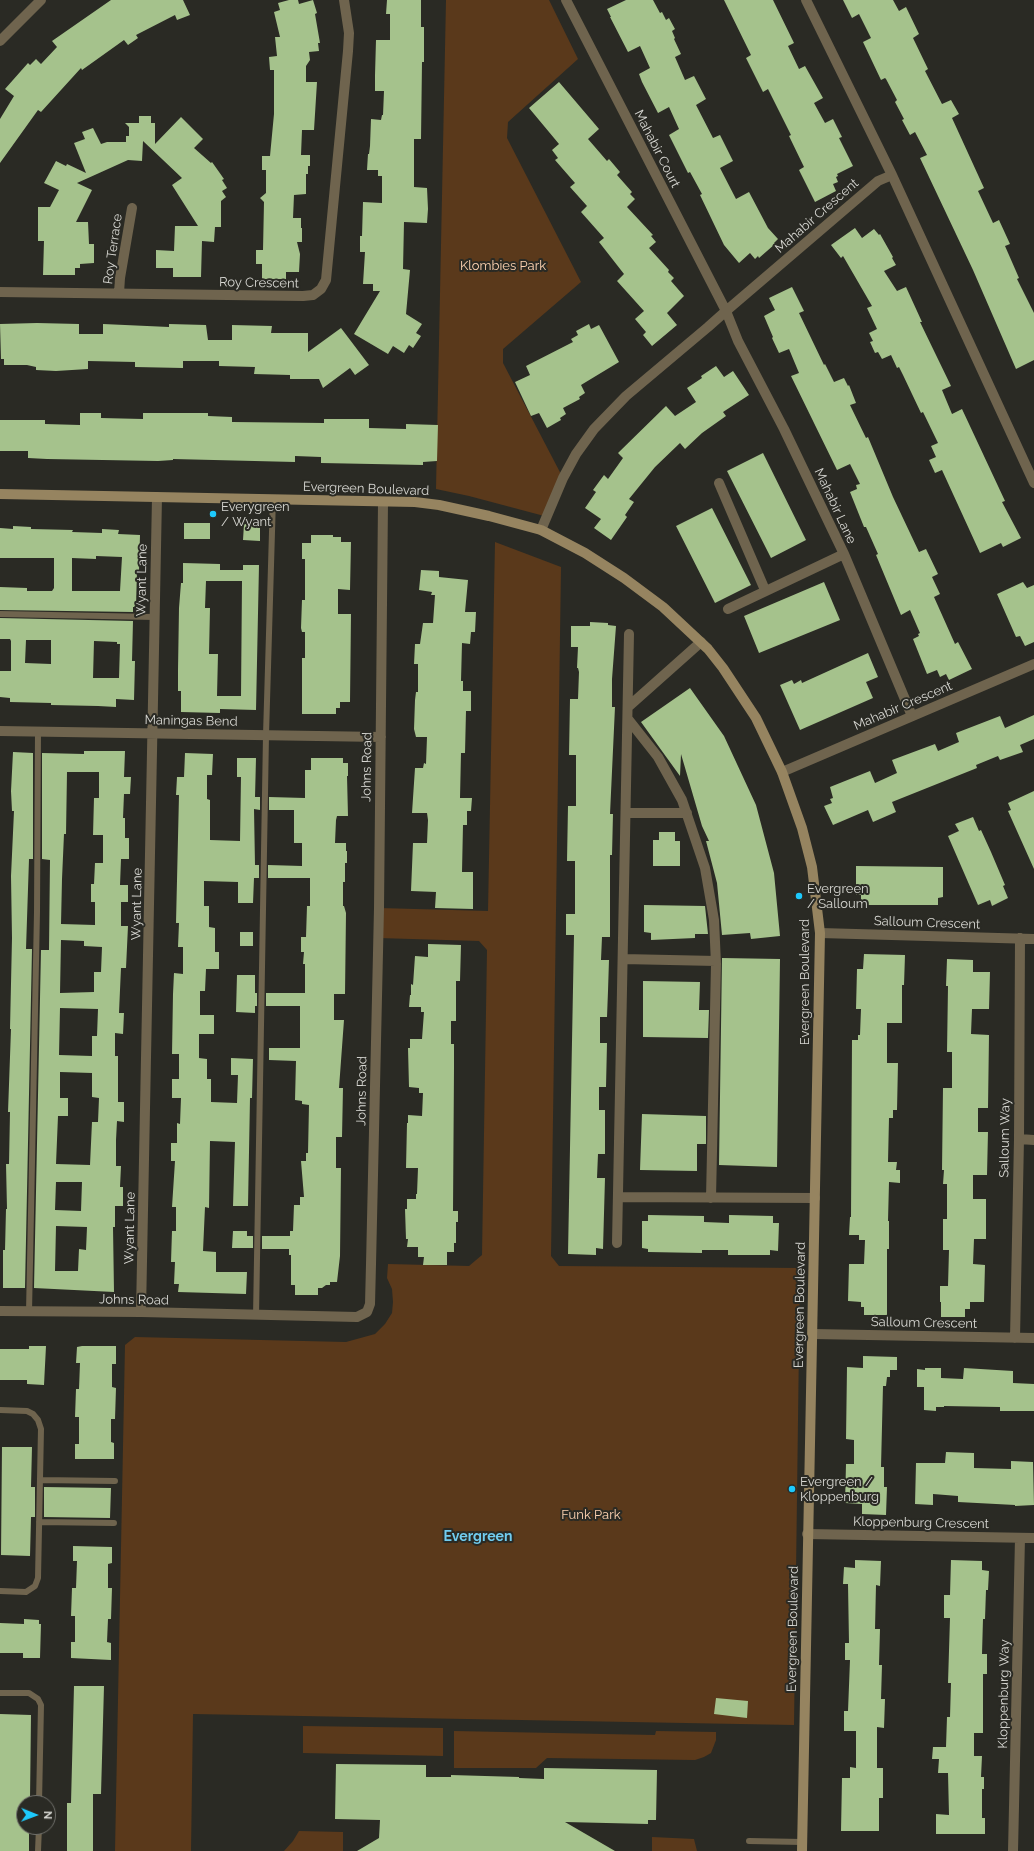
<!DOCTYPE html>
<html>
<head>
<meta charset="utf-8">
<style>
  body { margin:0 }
  #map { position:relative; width:1034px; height:1851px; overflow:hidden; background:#2a2a24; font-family:Raleway,sans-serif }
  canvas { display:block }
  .north { position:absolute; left:16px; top:1795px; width:40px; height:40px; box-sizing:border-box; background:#2a2a24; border:1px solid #6f6f6a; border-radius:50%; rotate:91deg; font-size:11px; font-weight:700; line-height:16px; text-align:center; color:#d7d7d2 }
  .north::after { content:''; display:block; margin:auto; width:14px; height:18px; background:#1dc9fc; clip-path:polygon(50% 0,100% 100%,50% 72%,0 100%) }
</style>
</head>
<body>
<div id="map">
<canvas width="1034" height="1851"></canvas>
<div class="north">N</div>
</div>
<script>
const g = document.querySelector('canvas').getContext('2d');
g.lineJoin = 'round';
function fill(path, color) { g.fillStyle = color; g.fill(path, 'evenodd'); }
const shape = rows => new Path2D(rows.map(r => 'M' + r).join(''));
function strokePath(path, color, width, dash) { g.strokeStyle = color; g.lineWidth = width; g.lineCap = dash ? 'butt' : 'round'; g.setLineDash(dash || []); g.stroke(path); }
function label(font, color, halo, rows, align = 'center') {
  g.font = font + ' Raleway,sans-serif'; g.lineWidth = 4; g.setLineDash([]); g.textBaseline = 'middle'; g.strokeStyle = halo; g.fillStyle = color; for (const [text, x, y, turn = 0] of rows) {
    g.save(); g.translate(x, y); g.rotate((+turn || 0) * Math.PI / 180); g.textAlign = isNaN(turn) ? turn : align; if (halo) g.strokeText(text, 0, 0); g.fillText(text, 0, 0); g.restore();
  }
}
fill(shape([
  [446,0,549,0,578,59,508,122,507,138,581,282,503,349,503,363,563,478,548,517,469,496,436,489],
  [495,542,561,567,551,1256,559,1266,800,1268,794,1725,193,1714,191,1851,115,1851,125,1345,135,1337,346,1342,375,1334,385,1324,392,1313,393,1302,392,1289,387,1278,388,1264,469,1266,482,1255,487,950,479,941,378,938,379,908,488,911],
  [303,1726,443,1728,443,1756,303,1753],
  [454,1731,655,1735,656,1731,716,1732,716,1740,711,1753,704,1757,695,1760,547,1758,536,1768,454,1768],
  [299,1831,343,1832,343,1851,284,1851,293,1841],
  [652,1837,694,1839,697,1851,652,1851]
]), '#5a391b');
fill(shape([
  [111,0,183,0,190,15,177,20,175,15,136,35,138,38,128,45,124,40,82,70,81,68,41,112,38,110,0,163,0,119,14,96,5,89,28,63,30,65,36,59,41,64,57,47,52,41],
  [289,0,298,0,299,4,313,0,317,13,315,14,320,43,318,43,319,51,309,52,310,60,306,66,306,82,317,82,314,130,302,130,301,155,310,155,310,166,308,166,308,174,306,174,306,194,294,195,293,218,301,218,301,228,302,228,302,242,297,242,300,254,299,272,286,272,286,279,262,279,262,264,256,264,256,250,263,250,264,202,260,198,266,193,266,170,262,170,262,156,270,156,274,114,274,70,270,70,269,57,277,56,275,37,280,37,274,12,280,10,278,3],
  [387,0,421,0,421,27,424,27,424,62,422,62,421,139,414,139,414,187,427,188,428,209,427,223,404,222,403,269,410,270,406,314,422,324,416,333,421,336,413,348,409,345,404,353,393,346,388,354,354,334,380,291,373,291,373,284,363,284,365,252,360,252,360,236,362,236,363,202,382,203,382,176,378,176,378,170,367,170,368,154,369,154,370,146,371,119,381,120,382,115,383,115,384,91,375,91,375,75,376,40,390,40,390,14,386,14],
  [626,0,653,0,660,13,662,12,666,20,669,18,675,29,672,31,675,38,674,39,681,54,675,57,685,80,694,76,706,99,696,105,713,138,720,135,733,161,720,168,736,199,749,192,768,228,778,239,774,243,775,244,759,258,758,256,755,259,750,253,739,263,724,245,700,195,702,194,690,172,688,173,669,135,679,129,669,107,658,113,642,82,639,74,650,68,640,46,628,52,610,17,611,17,607,9],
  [724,0,773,0,794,43,788,46,799,69,805,66,823,98,814,103,825,123,833,119,842,137,839,138,853,166,837,174,838,176,836,177,838,182,833,184,836,191,815,202,799,170,804,167,789,136,791,135,768,89,763,92,746,58,751,55],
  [843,0,893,0,899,11,906,7,919,34,913,38,928,69,925,71,942,104,951,100,959,114,952,118,984,188,978,191,993,223,999,220,1010,244,1005,246,1019,278,1017,279,1034,313,1034,360,1016,369,973,270,920,158,927,155,915,132,910,135,902,120,904,119,895,102,897,100,886,79,885,78,881,80,863,42,871,38,859,14,852,18],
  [559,82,599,129,588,139,607,161,609,159,620,172,617,175,632,192,630,194,635,199,627,207,653,235,651,236,656,242,649,248,669,270,668,272,674,278,671,281,684,296,667,313,677,325,652,346,643,335,646,332,635,319,644,311,617,281,624,274,599,242,604,238,581,212,587,206,570,187,575,183,555,160,558,158,552,150,559,144,529,108],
  [139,116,151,116,151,123,155,123,155,144,181,117,203,139,194,148,211,163,212,162,224,179,222,180,227,188,222,191,226,197,221,201,221,227,215,227,214,242,202,241,201,277,173,277,173,268,156,268,156,250,174,251,175,226,198,226,172,185,182,178,143,141,142,161,128,160,77,183,92,190,76,222,88,222,89,244,94,244,94,263,80,264,80,268,75,268,75,275,43,275,44,241,38,241,38,207,50,207,59,190,44,183,56,161,66,166,67,164,86,173,74,143,85,139,82,132,93,128,101,144,107,142,126,142,126,136,129,136,129,127,125,123,139,123],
  [855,228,862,238,874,229,879,235,880,234,893,257,892,258,896,265,884,271,897,291,906,287,922,322,920,322,951,386,942,390,952,414,962,409,1005,501,1002,502,1021,538,1003,547,1001,543,980,553,942,470,935,473,929,460,936,457,931,446,938,443,923,412,921,413,903,375,899,367,897,368,891,355,882,359,878,352,875,353,870,342,873,341,869,333,877,329,867,308,872,306,843,256,841,258,831,245],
  [792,287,804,311,799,313,824,365,825,364,834,382,844,378,848,386,849,385,856,403,850,405,866,438,868,437,893,497,919,552,926,549,938,574,932,577,940,594,934,597,955,644,958,642,972,669,949,680,946,674,940,677,937,670,927,674,913,639,919,636,918,634,920,633,910,610,901,615,876,555,878,554,866,527,864,527,850,492,857,489,856,485,860,484,850,464,837,470,791,376,799,373,789,349,779,353,772,338,773,337,764,316,775,310,769,298],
  [37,323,79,324,79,334,103,334,103,324,169,327,169,324,206,325,208,340,232,340,232,325,272,326,271,333,308,333,308,352,341,328,369,365,355,375,350,368,323,388,319,379,290,379,290,375,254,374,255,367,219,366,219,361,183,361,183,368,135,367,135,362,88,361,88,369,56,371,36,370,36,367,27,365,4,365,4,359,1,359,0,324],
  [589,324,591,329,599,325,619,362,581,385,585,393,579,397,580,399,563,408,566,414,560,418,561,420,547,428,539,413,531,416,515,382,530,375,526,366,573,342,571,339,578,335,576,331],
  [716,366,724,377,733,371,749,395,723,412,726,416,702,433,685,449,680,443,655,467,629,499,634,502,625,515,627,517,611,540,594,528,601,519,585,508,596,492,593,490,604,475,608,479,623,458,618,453,666,406,675,416,696,402,687,388,702,378,701,376],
  [80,413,101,413,101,418,143,419,143,413,208,413,208,416,232,417,232,422,324,423,324,419,369,419,369,428,406,429,406,424,438,425,437,461,423,462,423,465,321,463,321,457,295,456,295,462,173,459,173,460,158,461,47,459,28,458,28,451,0,451,0,420,45,420,45,424,80,425],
  [763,453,806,540,771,558,727,471],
  [712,508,751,585,715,603,676,526],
  [184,523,210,523,210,539,184,539],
  [244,524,260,524,260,541,243,540],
  [13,526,31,527,31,529,73,530,72,532,102,533,102,529,119,530,118,534,140,535,139,571,137,571,136,607,133,607,133,612,0,610,0,587,27,588,27,591,52,591,54,588,54,558,0,558,0,528,13,529],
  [96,556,122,557,120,591,72,591,72,558,96,559],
  [311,535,333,535,333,537,341,537,341,542,351,542,350,590,338,589,338,614,351,614,350,702,340,702,340,708,336,708,336,714,302,714,302,658,305,658,305,632,302,632,301,628,302,600,305,600,305,559,302,559,302,543,311,543],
  [183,563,220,564,220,570,243,570,243,565,259,565,256,710,220,709,220,713,181,712,181,691,178,691,178,670,179,608,181,583,183,583],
  [206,581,242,581,241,696,217,696,218,654,209,654,210,608,205,608],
  [421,570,439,571,439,577,468,580,465,612,476,612,475,632,471,632,470,644,462,643,461,681,463,681,463,691,471,691,471,711,466,711,465,753,461,753,460,798,472,798,471,811,467,811,467,825,463,825,462,872,473,872,473,909,435,908,436,892,411,891,413,843,427,843,428,820,427,813,412,813,415,768,423,768,424,763,426,764,427,737,416,737,414,729,415,700,416,692,418,692,418,664,414,664,415,644,420,644,423,623,433,623,435,595,431,595,432,592,419,590],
  [824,582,840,620,759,653,744,616],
  [1023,582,1027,588,1034,585,1034,642,1025,646,1020,636,1016,637,997,594],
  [0,618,133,621,132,661,135,661,134,700,116,699,116,707,98,706,51,705,51,703,10,702,10,698,0,697,0,671,11,671,11,641,10,639,0,639],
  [26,640,51,640,51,664,25,663],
  [94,641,117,642,117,644,120,644,119,678,93,678],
  [590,622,608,623,608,625,616,626,612,679,612,707,615,707,610,814,613,814,612,855,610,855,610,937,602,937,601,960,609,960,608,991,607,1017,600,1017,600,1043,607,1043,606,1087,599,1087,599,1110,605,1110,605,1154,598,1154,597,1178,605,1178,603,1249,596,1248,596,1255,568,1254,574,935,566,935,566,914,575,914,575,861,567,861,568,806,576,806,576,755,569,755,570,699,578,699,579,672,578,668,577,668,578,647,571,647,571,626,590,626],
  [868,653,878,677,866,682,873,698,800,730,780,685,792,680,794,684,801,680,802,683],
  [690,688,724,736,756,805,774,873,780,936,751,939,750,933,722,935,717,883,706,841,709,841,702,826,681,754,680,776,641,722],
  [1034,715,1034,739,1020,745,1023,752,1000,760,998,756,976,765,977,768,892,802,896,812,873,822,868,810,833,825,824,806,832,803,830,799,833,798,830,787,870,771,875,783,897,773,892,760,935,744,938,751,959,742,956,733,1000,716,1005,728],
  [84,751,125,751,124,777,131,777,130,794,124,794,123,818,125,818,125,838,129,838,129,859,121,859,120,885,128,885,128,902,121,902,121,926,128,926,126,968,121,968,120,990,119,1013,124,1013,123,1034,115,1033,115,1056,118,1056,118,1102,124,1102,124,1122,117,1121,116,1140,116,1166,121,1166,120,1187,123,1187,123,1206,115,1206,115,1227,113,1227,114,1292,34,1288,41,950,49,950,50,860,42,859,42,753,84,754],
  [67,772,99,772,99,798,94,798,93,835,103,835,103,863,95,863,94,884,91,884,91,902,95,902,95,925,61,924,62,879,64,834,66,834],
  [61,940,84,941,84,946,102,947,101,972,94,972,94,992,60,993],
  [60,1008,98,1009,97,1036,92,1036,92,1056,59,1055],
  [60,1072,92,1073,92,1097,99,1098,98,1122,92,1122,90,1165,56,1164,58,1116,68,1116,68,1098,60,1098],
  [56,1182,82,1182,81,1211,55,1210],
  [56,1226,87,1227,86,1250,79,1249,78,1271,55,1271],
  [13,752,33,753,33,859,29,859,26,949,32,949,25,1288,3,1288,3,1250,5,1250,6,1209,7,1209,6,1164,9,1164,10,1112,8,1112,11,1029,10,1029,12,938,11,876,14,811,12,811,11,791],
  [185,753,213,754,212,775,207,775,207,799,210,800,210,840,240,841,241,777,237,777,237,758,256,758,255,797,260,797,260,810,254,809,255,865,259,865,259,878,254,878,253,903,238,903,238,882,204,881,204,906,209,906,209,927,215,928,215,952,219,952,219,969,206,969,205,991,200,991,200,1015,214,1015,214,1034,199,1034,199,1058,207,1059,207,1079,211,1079,211,1102,237,1103,238,1075,231,1075,231,1058,253,1059,252,1098,250,1098,248,1206,233,1206,235,1142,210,1141,209,1208,205,1207,203,1251,216,1252,216,1272,247,1272,246,1294,178,1292,179,1284,174,1284,175,1262,171,1262,172,1231,176,1231,176,1207,172,1207,175,1161,171,1161,171,1143,177,1143,177,1123,180,1124,181,1098,172,1098,172,1079,179,1079,179,1054,172,1054,173,994,174,973,183,974,183,947,178,947,179,923,176,923,179,795,176,795,177,777,184,777],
  [311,758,343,758,343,763,348,763,348,776,347,776,348,816,337,816,336,820,335,843,346,843,346,851,347,851,347,863,345,863,345,882,343,882,343,906,344,906,346,913,345,994,334,994,334,1020,344,1020,339,1088,343,1088,342,1137,336,1137,336,1168,341,1168,340,1256,337,1282,330,1282,330,1285,326,1285,322,1288,318,1288,318,1295,295,1295,295,1285,291,1285,291,1255,289,1255,289,1249,262,1249,262,1236,290,1236,290,1231,293,1231,294,1205,300,1205,300,1197,304,1197,301,1161,306,1161,306,1153,308,1153,309,1105,302,1104,302,1101,295,1100,296,1061,269,1060,269,1048,300,1048,300,1006,266,1006,266,993,305,993,305,964,303,964,304,952,301,952,301,937,306,937,307,906,310,906,310,878,268,878,268,865,302,866,302,843,294,843,294,810,269,810,269,797,305,798,305,770,311,770],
  [1034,791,1034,869,1008,811,1011,810,1008,803],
  [973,817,979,831,981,830,991,852,1005,885,1003,886,1008,898,992,906,990,900,978,905,948,836,959,831,955,824],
  [659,832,675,832,675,841,680,841,680,866,653,866,653,840,659,840],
  [856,866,943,867,943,897,938,898,938,905,861,905,861,895,856,895],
  [644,905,705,906,708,934,695,934,695,938,651,940,651,933,644,932],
  [240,932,253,932,253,946,240,946],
  [428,944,461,945,460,981,456,981,456,1021,451,1021,451,1044,454,1044,454,1068,453,1211,458,1211,458,1222,456,1222,456,1243,454,1243,454,1252,447,1252,447,1265,423,1265,424,1257,418,1257,418,1247,407,1247,408,1239,406,1239,405,1209,407,1209,407,1199,416,1199,416,1194,417,1194,418,1168,406,1168,407,1123,408,1123,408,1115,422,1116,423,1093,419,1093,419,1088,409,1087,408,1048,410,1048,410,1039,422,1039,424,1012,421,1012,421,1007,409,1007,410,995,411,995,411,984,413,985,415,956,428,957],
  [864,954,905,955,904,985,902,985,902,1023,887,1023,887,1063,898,1063,897,1110,893,1110,893,1118,889,1118,888,1162,897,1162,896,1170,900,1170,900,1183,889,1182,888,1221,889,1221,889,1249,887,1249,887,1315,864,1315,864,1307,861,1307,861,1302,848,1301,849,1264,864,1264,865,1240,859,1240,859,1235,849,1235,850,1217,851,1217,852,1040,858,1040,858,1035,860,1035,861,1009,856,1009,857,969,863,969],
  [722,958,780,959,777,1167,719,1165],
  [947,959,973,960,973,972,990,972,989,1009,972,1009,971,1034,989,1035,988,1108,978,1108,978,1132,988,1132,987,1175,973,1175,973,1199,986,1199,986,1239,974,1239,973,1264,985,1265,984,1302,970,1302,970,1309,965,1309,965,1317,941,1317,941,1302,940,1302,940,1286,948,1286,949,1250,943,1250,943,1219,947,1219,947,1184,943,1184,944,1170,942,1170,943,1088,952,1088,952,1052,947,1052,948,986,946,986],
  [237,975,255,975,255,993,257,993,257,1006,255,1006,255,1013,236,1012],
  [643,981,700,982,699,1010,709,1010,708,1038,643,1037],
  [642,1114,706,1116,706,1144,697,1144,697,1171,640,1170],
  [648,1215,704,1216,704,1222,729,1223,729,1215,773,1216,773,1223,779,1223,778,1251,770,1250,770,1255,728,1255,728,1250,702,1250,702,1253,648,1252,648,1249,642,1248,642,1221,648,1221],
  [233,1231,247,1231,247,1236,253,1236,253,1248,232,1248],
  [29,1346,46,1346,44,1385,27,1384,27,1380,0,1380,0,1349,29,1349],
  [82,1346,116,1346,116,1364,112,1364,112,1387,116,1388,115,1419,111,1419,111,1442,114,1443,114,1459,75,1459,75,1444,79,1444,79,1417,75,1417,76,1389,79,1389,80,1363,76,1363,77,1347],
  [863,1356,897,1357,897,1370,890,1370,890,1377,887,1377,886,1386,883,1386,881,1467,884,1467,884,1487,887,1487,886,1515,862,1514,862,1504,845,1503,846,1464,854,1464,854,1440,846,1439,847,1367,863,1368],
  [925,1368,941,1368,941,1378,963,1379,964,1368,1013,1371,1013,1383,1034,1384,1034,1411,1000,1411,1000,1407,944,1406,944,1407,936,1407,936,1411,924,1410,924,1387,917,1387,917,1369,925,1370],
  [2,1447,32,1447,31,1487,35,1487,35,1517,31,1517,30,1556,1,1555],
  [946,1452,974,1453,974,1468,1011,1469,1011,1461,1033,1462,1034,1505,1015,1506,1015,1505,958,1502,958,1496,933,1494,933,1505,915,1504,916,1463,945,1463],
  [44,1487,111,1488,110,1518,44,1517],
  [73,1546,112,1547,112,1563,108,1564,108,1588,112,1588,111,1619,108,1619,107,1642,111,1643,111,1660,71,1658,71,1642,75,1642,75,1616,71,1616,72,1588,76,1588,77,1561,73,1561],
  [855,1560,881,1561,880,1586,876,1585,875,1629,880,1629,879,1665,882,1665,881,1699,885,1699,884,1728,877,1727,877,1768,883,1768,883,1798,879,1798,879,1831,841,1831,842,1778,850,1778,850,1767,856,1768,856,1731,844,1731,844,1711,848,1711,850,1660,845,1660,845,1643,849,1643,848,1584,843,1584,844,1567,855,1568],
  [951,1560,982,1561,982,1570,989,1571,988,1590,986,1590,985,1619,983,1619,982,1654,987,1654,987,1674,983,1674,983,1733,974,1733,974,1756,982,1756,981,1777,984,1777,984,1789,982,1789,982,1818,985,1818,985,1834,936,1834,936,1814,949,1815,948,1773,938,1773,939,1759,932,1759,933,1747,946,1747,947,1717,950,1717,951,1683,948,1683,950,1618,944,1618,944,1595,950,1595],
  [24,1619,39,1620,39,1624,41,1624,40,1658,23,1658,23,1653,0,1653,0,1623,24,1624],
  [74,1686,104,1686,101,1794,93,1794,93,1851,67,1851,67,1803,71,1803],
  [716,1698,748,1701,747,1718,714,1714],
  [0,1714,31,1715,30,1799,24,1799,24,1827,29,1827,29,1851,0,1851],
  [336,1764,426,1765,426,1777,451,1777,451,1775,519,1777,519,1778,544,1779,544,1768,657,1770,656,1820,648,1820,648,1824,565,1822,615,1851,357,1851,379,1838,380,1820,335,1819]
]), '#a5c28c');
strokePath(shape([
  [0,614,155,617],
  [29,1312,37,912,38,731],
  [256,1316,266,735,273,498],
  [0,1410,27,1411,33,1414,38,1420,41,1429,38,1578,35,1586,26,1592,0,1591],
  [40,1480,115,1481],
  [39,1522,114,1523],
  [0,1693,29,1693,38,1699,41,1705,39,1803],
  [749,1841,802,1842],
  [38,1851,39,1827]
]), '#6f644e', 6);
strokePath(shape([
  [566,0,726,311,738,341,784,429,844,554,912,716],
  [806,0,892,175],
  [0,41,41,0],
  [0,292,303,296,313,295,321,289,326,280,348,51,349,33,344,0],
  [119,293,120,278,132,208],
  [719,483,765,590],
  [541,530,563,478,576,454,594,429,626,396,708,327,726,311,878,181,892,175,1034,483],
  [728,609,844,554],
  [628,707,701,642],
  [628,719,658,757,682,800,705,868,714,920,716,964,711,1198],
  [0,731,381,737],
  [782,772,1034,664],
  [626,813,687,813],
  [820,933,1034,939],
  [623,959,716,961],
  [1019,1139,1034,1140],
  [618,1197,815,1198],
  [617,1243,629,634],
  [0,1311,141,1312,357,1317,367,1312,370,1304,371,1264,379,908,383,502],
  [141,1312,157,497],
  [813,1334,1034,1338],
  [1015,1338,1019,1139,1020,938],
  [807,1534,1034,1538],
  [1013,1851,1020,1538]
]), '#6f644e', 10);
strokePath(shape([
  [0,494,415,502,439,505,489,516,541,530,585,553,624,578,663,607,708,649,723,668,756,718,782,772,802,828,812,867,820,933,802,1851]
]), '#968460', 10);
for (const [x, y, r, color] of [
  [213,514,4,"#1dc9fc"],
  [799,896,4,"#1dc9fc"],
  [792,1489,4,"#1dc9fc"]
]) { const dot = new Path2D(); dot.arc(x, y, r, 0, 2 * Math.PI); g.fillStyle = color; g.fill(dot); strokePath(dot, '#2a2a24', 1.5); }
label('13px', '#d7d7d2', '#2a2a24', [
  ["Mahabir Court",657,149,63],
  ["Mahabir Crescent",817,216,-41],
  ["Roy Terrace",113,249,-82],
  ["Roy Crescent",259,283,1],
  ["Evergreen Boulevard",366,489,2],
  ["Mahabir Lane",835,506,65],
  ["Wyant Lane",142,580,-89],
  ["Mahabir Crescent",903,706,-23],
  ["Maningas Bend",191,721,1],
  ["Johns Road",367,767,-89],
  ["Wyant Lane",137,904,-89],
  ["Salloum Crescent",927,923,2],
  ["Evergreen Boulevard",805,982,-90],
  ["Johns Road",362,1091,-89],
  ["Salloum Way",1005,1138,-89],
  ["Wyant Lane",130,1228,-89],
  ["Johns Road",134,1300,1],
  ["Evergreen Boulevard",800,1305,-89],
  ["Salloum Crescent",924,1323,1],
  ["Kloppenburg Crescent",921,1523,1],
  ["Evergreen Boulevard",793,1629,-89],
  ["Kloppenburg Way",1004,1694,-89]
]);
label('13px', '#fed3b1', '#2a2a24', [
  ["Klombies Park",503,266],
  ["Funk Park",591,1515]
]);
label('13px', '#d7d7d2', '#2a2a24', [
  ["Everygreen",221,507],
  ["/ Wyant",221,522],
  ["Evergreen",807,889],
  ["/ Salloum",807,904],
  ["Evergreen /",800,1482],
  ["Kloppenburg",800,1497]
], 'left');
label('bold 14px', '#71ccef', '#2a2a24', [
  ["Evergreen",478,1537]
]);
</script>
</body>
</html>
